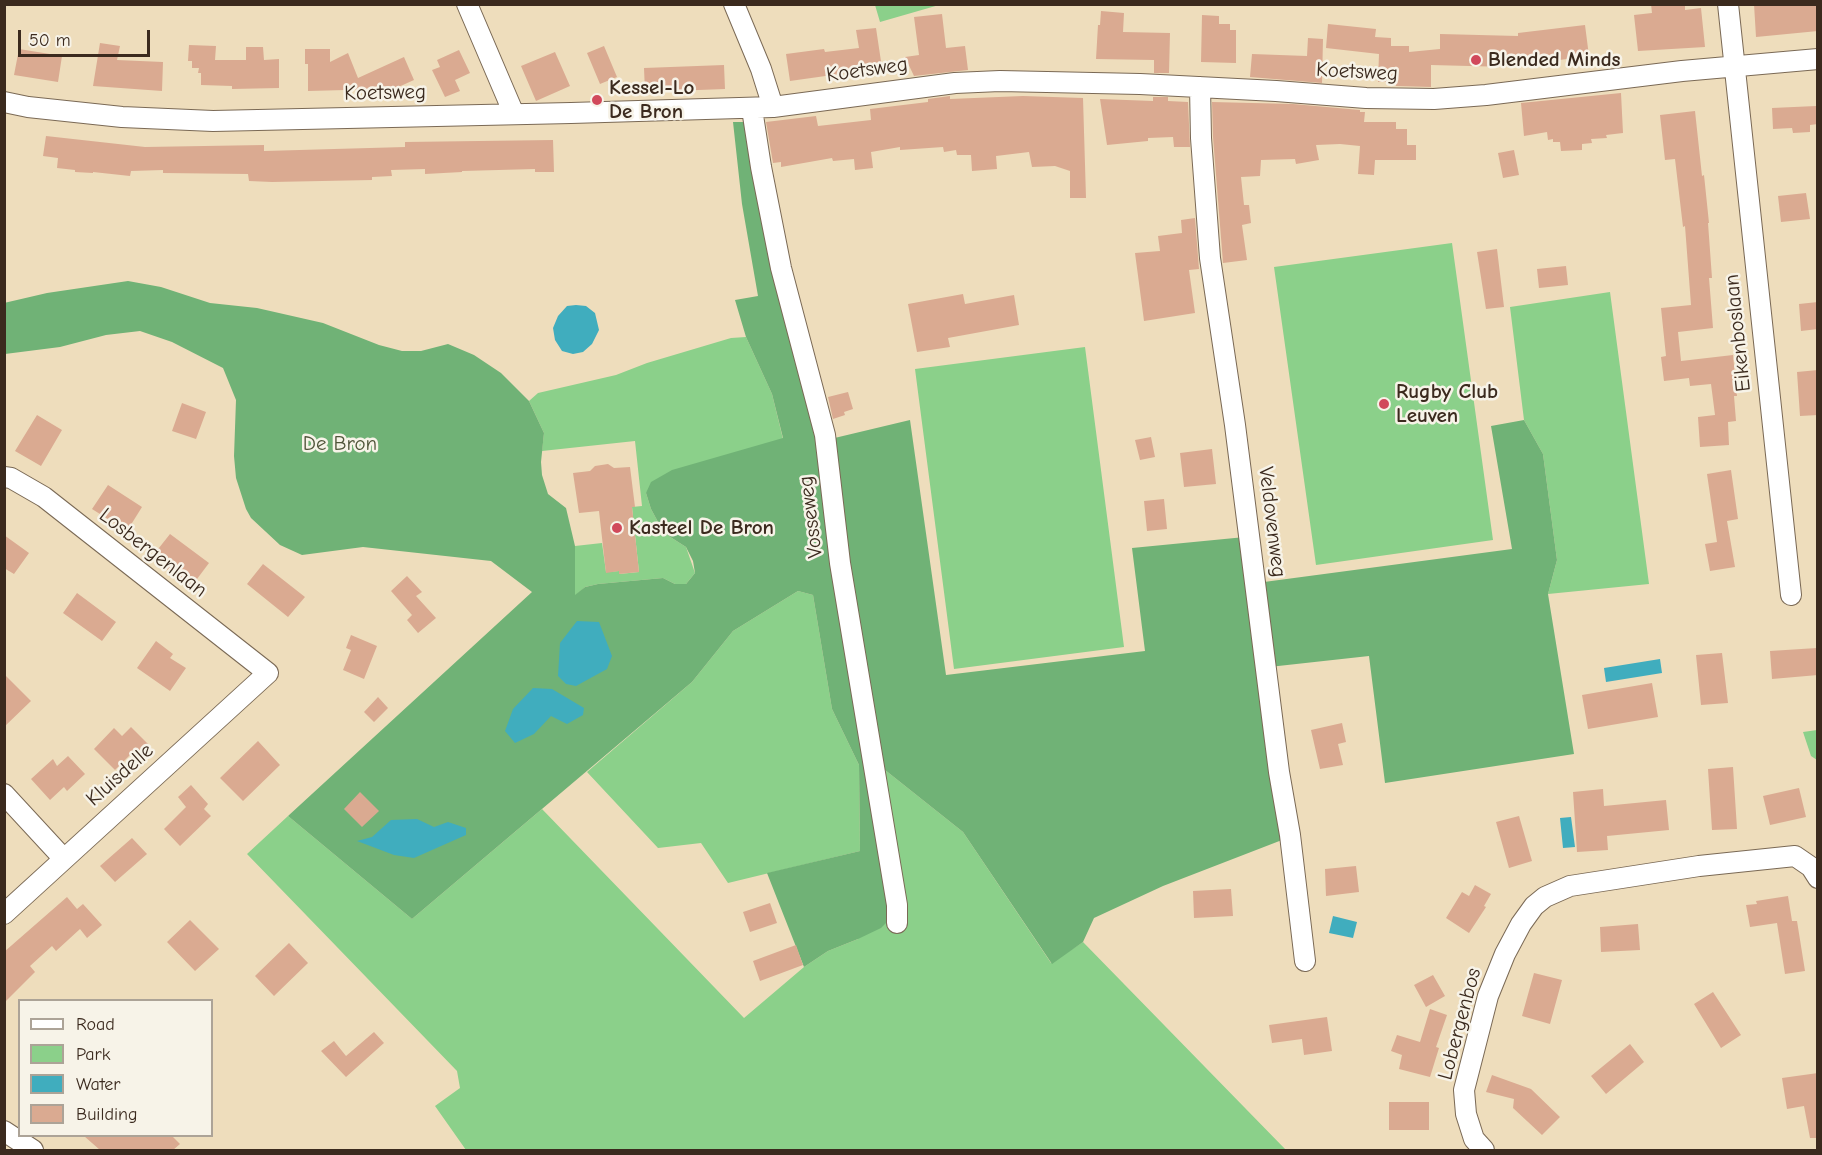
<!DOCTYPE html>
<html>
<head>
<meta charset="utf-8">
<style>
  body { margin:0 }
  #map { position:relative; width:1822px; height:1155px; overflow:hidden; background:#eeddbc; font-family:"Comic Neue",sans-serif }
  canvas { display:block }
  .frame { position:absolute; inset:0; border:6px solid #3b2a1e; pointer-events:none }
  .legend { position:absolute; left:18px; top:999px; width:195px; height:138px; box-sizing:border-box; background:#f7f3e8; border:2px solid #aca397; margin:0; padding:8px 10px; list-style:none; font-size:18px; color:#3b2a1e }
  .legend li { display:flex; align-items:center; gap:12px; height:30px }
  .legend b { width:30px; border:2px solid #aca397 }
  .scale { position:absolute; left:18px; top:30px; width:132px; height:27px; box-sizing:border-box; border:3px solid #3b2a1e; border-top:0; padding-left:8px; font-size:18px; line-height:21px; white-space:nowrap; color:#3b2a1e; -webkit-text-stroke:4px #f7f3e8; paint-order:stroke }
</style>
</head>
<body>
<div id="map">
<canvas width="1822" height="1155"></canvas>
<div class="frame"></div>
<ul class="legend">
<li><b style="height:8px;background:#fff"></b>Road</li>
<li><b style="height:16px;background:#8bd08a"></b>Park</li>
<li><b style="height:16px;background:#40adbe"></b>Water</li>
<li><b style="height:16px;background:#daaa91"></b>Building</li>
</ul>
<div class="scale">50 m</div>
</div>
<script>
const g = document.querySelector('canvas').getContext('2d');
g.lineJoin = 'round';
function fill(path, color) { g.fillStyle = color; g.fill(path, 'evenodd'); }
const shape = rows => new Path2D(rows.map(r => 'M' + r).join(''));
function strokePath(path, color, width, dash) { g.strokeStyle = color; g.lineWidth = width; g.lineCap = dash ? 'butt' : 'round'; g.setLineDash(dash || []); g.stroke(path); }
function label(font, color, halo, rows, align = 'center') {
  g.font = font + ' "Comic Neue",sans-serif'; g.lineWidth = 5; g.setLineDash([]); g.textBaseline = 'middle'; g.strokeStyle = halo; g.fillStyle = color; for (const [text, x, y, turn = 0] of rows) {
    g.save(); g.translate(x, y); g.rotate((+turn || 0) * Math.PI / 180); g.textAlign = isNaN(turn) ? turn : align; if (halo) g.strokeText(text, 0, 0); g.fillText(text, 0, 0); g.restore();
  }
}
fill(shape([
  [875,5,875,4,939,5,880,22],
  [1452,243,1493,540,1316,565,1274,267],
  [1610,292,1649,584,1548,594,1557,560,1543,454,1524,420,1510,307],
  [746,337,772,394,783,439,646,493,651,509,664,533,686,547,695,573,686,584,675,584,663,578,598,584,585,587,575,596,575,546,602,543,606,572,619,571,619,574,639,572,632,507,642,506,635,441,542,451,544,433,529,401,538,393,616,375,647,363,731,338],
  [1085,347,1124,647,954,669,915,369],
  [798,591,813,595,832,709,859,765,860,851,728,883,701,843,658,848,587,772,692,682,733,631],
  [1817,730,1818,730,1817,760,1811,756,1803,732],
  [880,766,963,832,1051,963,1083,942,1286,1150,466,1150,435,1106,460,1088,457,1071,247,854,288,816,412,919,542,809,744,1018,804,967,828,951,858,939]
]), '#8bd08a');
fill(shape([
  [733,122,747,122,822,441,910,420,946,675,1145,651,1132,548,1245,537,1264,582,1512,549,1491,426,1524,420,1543,454,1557,560,1548,594,1574,754,1385,783,1369,656,1260,668,1282,840,1163,886,1094,918,1083,942,1052,964,963,832,880,766,879,816,889,920,881,928,858,939,828,951,804,967,767,873,860,851,859,765,832,709,813,595,798,591,733,631,692,682,412,919,288,816,532,592,491,561,363,547,302,555,280,545,251,518,246,509,236,478,234,456,236,400,223,368,172,342,140,331,106,335,60,347,5,354,4,303,47,293,128,281,161,287,210,303,257,308,323,323,379,345,402,351,421,351,448,344,474,355,501,373,529,401,544,433,541,462,542,475,548,494,566,508,575,546,575,595,585,587,598,584,663,578,675,584,686,584,695,573,693,561,686,547,664,533,651,509,646,493,651,482,672,470,783,438,772,394,746,337,735,300,758,296,742,204]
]), '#70b276');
fill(shape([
  [576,305,586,306,595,313,599,330,592,344,583,352,573,354,562,351,555,340,553,328,558,316,567,306],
  [577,621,599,622,612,656,607,669,576,686,566,684,558,676,560,643],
  [1660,659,1662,673,1606,682,1604,668],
  [533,688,552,689,584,708,583,715,567,724,551,716,534,734,515,743,505,731,513,709],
  [1571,817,1575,847,1563,848,1560,818],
  [417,819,434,827,448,822,466,828,466,835,414,858,394,855,357,841,372,837,391,820],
  [1333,916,1357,922,1353,938,1329,933]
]), '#40adbe');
fill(shape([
  [1651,4,1685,4,1685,10,1701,8,1705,47,1638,51,1634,15,1652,13],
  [1754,4,1818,4,1818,31,1756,37],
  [1101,11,1124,13,1123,32,1170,33,1169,73,1154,73,1154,60,1096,59,1098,25,1100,25],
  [942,14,946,48,965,46,968,70,914,76,905,57,919,55,914,17],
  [1202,15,1219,16,1219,24,1230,24,1230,30,1236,30,1236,63,1201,62],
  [1328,24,1376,29,1375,37,1391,38,1391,46,1409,46,1409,52,1440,49,1440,34,1518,36,1518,33,1585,25,1589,56,1508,67,1431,65,1431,87,1396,86,1395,82,1378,82,1379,54,1326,48],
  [876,28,882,68,790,81,786,54,824,49,825,52,859,48,856,30],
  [1308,38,1323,39,1322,83,1250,77,1252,54,1307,56],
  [100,43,120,46,117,60,163,62,162,91,93,86],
  [189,45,216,46,215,60,246,60,246,47,263,47,264,60,279,59,279,88,232,89,232,86,201,85,201,73,198,73,199,68,192,68,192,61,188,61],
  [604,46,617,77,600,84,587,53],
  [19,49,62,56,58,82,14,75],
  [305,49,330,49,330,62,348,53,358,78,404,57,414,80,385,93,383,89,308,91,308,64,305,64],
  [459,50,470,73,455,80,460,91,445,97,432,70,440,67,437,60],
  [555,52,570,86,536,101,521,66],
  [724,65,725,89,645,92,644,68],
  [1621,93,1623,133,1606,135,1607,138,1591,139,1592,143,1582,144,1582,150,1561,151,1560,142,1553,142,1553,139,1548,140,1547,132,1524,136,1521,103],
  [950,96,950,99,1023,96,1083,98,1086,198,1070,198,1070,171,1055,166,1032,167,1029,152,996,156,997,169,972,171,971,155,957,155,956,150,944,152,943,147,900,150,900,147,871,152,873,168,855,170,854,159,833,161,832,158,781,167,781,162,773,163,766,122,816,116,818,126,871,120,870,109,928,102,928,99],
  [1153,97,1168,97,1168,101,1188,102,1190,147,1174,147,1173,137,1148,138,1148,141,1107,145,1100,99,1153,101],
  [1212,102,1293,104,1360,110,1360,112,1365,112,1364,122,1396,122,1396,129,1407,129,1407,145,1416,145,1416,160,1375,160,1374,175,1358,174,1360,146,1340,144,1316,145,1319,160,1296,164,1295,159,1261,160,1260,176,1241,177,1244,205,1249,205,1251,223,1242,225,1247,260,1223,263,1213,137],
  [1816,106,1818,124,1810,125,1810,132,1793,133,1792,128,1773,129,1772,108],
  [1695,111,1702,176,1704,175,1709,223,1708,223,1712,278,1709,278,1713,328,1678,332,1681,361,1733,355,1737,396,1734,396,1736,421,1728,422,1729,445,1700,447,1698,417,1715,415,1711,384,1690,386,1689,378,1664,381,1661,357,1666,356,1661,308,1691,305,1685,226,1683,227,1675,159,1665,160,1660,115],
  [46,136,145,147,264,145,264,151,405,147,405,142,553,140,554,172,535,172,535,169,462,171,462,172,425,174,425,169,391,170,392,176,372,177,372,180,272,182,249,181,248,174,163,173,163,170,131,171,130,176,93,172,93,173,75,172,75,170,57,168,58,158,43,156],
  [1514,150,1519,175,1503,178,1498,153],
  [1806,193,1810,219,1781,222,1778,196],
  [1195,218,1199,269,1189,270,1195,313,1144,321,1135,253,1160,251,1158,236,1182,233,1181,220],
  [1497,249,1504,307,1486,309,1477,252],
  [1566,266,1568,285,1539,288,1537,269],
  [963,294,965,304,1014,295,1019,325,948,338,950,347,917,352,908,304],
  [1818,302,1818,329,1801,331,1799,304],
  [1818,370,1818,415,1800,416,1797,372],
  [848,392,853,409,844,412,845,415,833,419,828,397],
  [182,403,206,412,196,439,172,431],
  [37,415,62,430,41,466,15,451],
  [1151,437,1155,457,1140,460,1135,440],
  [1212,449,1216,484,1184,487,1180,453],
  [608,464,614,468,630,467,635,507,632,507,639,572,619,574,619,571,606,573,599,511,579,513,573,473,590,471,595,466],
  [1731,470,1738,519,1727,521,1735,567,1710,571,1705,544,1717,542,1707,474],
  [108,485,142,507,127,531,92,509],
  [1164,499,1167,529,1147,531,1144,501],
  [170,534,209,563,191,587,151,558],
  [4,535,29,553,14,574,4,568],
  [263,564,305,597,288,617,247,584],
  [407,576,422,592,416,596,436,618,418,633,407,620,412,615,391,591],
  [77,593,116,622,102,641,63,613],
  [351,635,377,646,364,679,343,670,351,650,346,648],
  [156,641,173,654,170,658,186,668,170,691,137,668],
  [1817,648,1818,675,1772,679,1770,651],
  [1722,653,1728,703,1701,705,1696,655],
  [4,674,31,701,4,727],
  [1652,683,1658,717,1588,729,1582,695],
  [378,697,388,708,374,722,364,712],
  [1342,723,1346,742,1338,744,1343,765,1320,769,1311,730],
  [131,727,150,746,137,760,131,754,115,770,94,749,114,728,122,736],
  [258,741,280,765,243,801,220,778],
  [68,756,85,774,67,791,64,787,50,800,31,779,53,759,57,766],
  [1733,767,1737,829,1712,830,1708,769],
  [191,785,208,804,204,809,211,816,180,846,164,829,186,807,178,797],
  [1799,788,1806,817,1770,825,1763,796],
  [1603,789,1604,806,1666,800,1669,830,1607,836,1608,850,1577,852,1573,792],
  [360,792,379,811,362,827,344,809],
  [1519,816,1532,861,1509,868,1496,822],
  [132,838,147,854,115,882,100,866],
  [1356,866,1359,892,1326,896,1325,869],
  [1475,885,1491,894,1484,906,1486,907,1469,933,1446,918,1462,892,1469,896],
  [1231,889,1233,916,1194,918,1193,891],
  [1788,896,1792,921,1797,921,1805,971,1785,974,1777,923,1750,927,1746,905,1757,904,1756,901],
  [67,897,77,909,83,904,102,925,87,938,80,929,56,951,52,946,30,966,35,972,4,1003,4,952],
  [770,903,777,923,750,932,743,912],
  [190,920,219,949,195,971,167,942],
  [1638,924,1640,950,1601,952,1600,927],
  [289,943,308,963,274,996,255,976],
  [796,945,803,965,760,981,753,961],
  [1534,973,1562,980,1550,1024,1522,1016],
  [1433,975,1445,996,1426,1007,1414,985],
  [1713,992,1741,1035,1721,1048,1694,1004],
  [1430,1009,1447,1015,1436,1047,1439,1048,1430,1077,1399,1069,1402,1055,1391,1051,1397,1035,1420,1042],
  [1327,1017,1332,1051,1304,1055,1302,1039,1272,1043,1269,1025],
  [374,1032,384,1043,346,1077,321,1051,334,1041,346,1056],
  [1630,1044,1644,1062,1606,1094,1591,1076],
  [1818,1073,1818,1138,1810,1138,1804,1106,1787,1109,1782,1078],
  [1492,1075,1531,1089,1560,1117,1542,1135,1513,1108,1514,1099,1486,1092],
  [1389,1102,1429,1102,1429,1130,1389,1130],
  [84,1136,172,1136,180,1144,173,1150,100,1150]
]), '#daaa91');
const street = shape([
  [467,4,514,114],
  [734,4,761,69,773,107],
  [1728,4,1791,595],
  [1200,87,1201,138,1210,258,1235,425,1279,772,1290,835,1305,961],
  [4,102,28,107,122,117,213,121,571,113,773,107,955,83,1000,81,1140,84,1276,91,1366,98,1434,99,1486,95,1682,71,1818,59],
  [752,109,761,167,781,268,825,435,840,563,897,905,897,923],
  [4,477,11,478,44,497,268,673,4,914],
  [4,794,64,859],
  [4,1131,33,1150],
  [1484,1150,1474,1139,1466,1114,1464,1090,1488,996,1505,954,1521,924,1534,906,1545,897,1570,886,1699,866,1795,856,1811,867,1818,878]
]);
strokePath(street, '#7a6955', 22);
strokePath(street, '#fff', 20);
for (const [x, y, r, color] of [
  [1476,60,6,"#d1495b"],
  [597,100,6,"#d1495b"],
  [1384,404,6,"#d1495b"],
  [617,528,6,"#d1495b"]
]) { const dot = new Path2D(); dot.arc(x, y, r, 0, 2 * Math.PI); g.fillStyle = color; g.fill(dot); strokePath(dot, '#f7f3e8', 2); }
label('bold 21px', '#3b2a1e', '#f7f3e8', [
  ["Blended Minds",1488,60],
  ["Kessel-Lo",609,88],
  ["De Bron",609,112],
  ["Rugby Club",1396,392],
  ["Leuven",1396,416],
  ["Kasteel De Bron",629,528]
], 'left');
label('21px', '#3b2a1e', '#f7f3e8', [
  ["Koetsweg",867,70,-8],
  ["Koetsweg",1357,72,3],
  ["Koetsweg",385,93,-1],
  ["Eikenboslaan",1738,333,-96],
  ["Vosseweg",811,517,-97],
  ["Veldovenweg",1272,522,83],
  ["Losbergenlaan",153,553,38],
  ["Kluisdelle",120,775,-42],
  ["Lobergenbos",1460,1024,-75]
]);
label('21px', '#4f5439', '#f7f3e8', [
  ["De Bron",340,444]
]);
</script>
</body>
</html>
